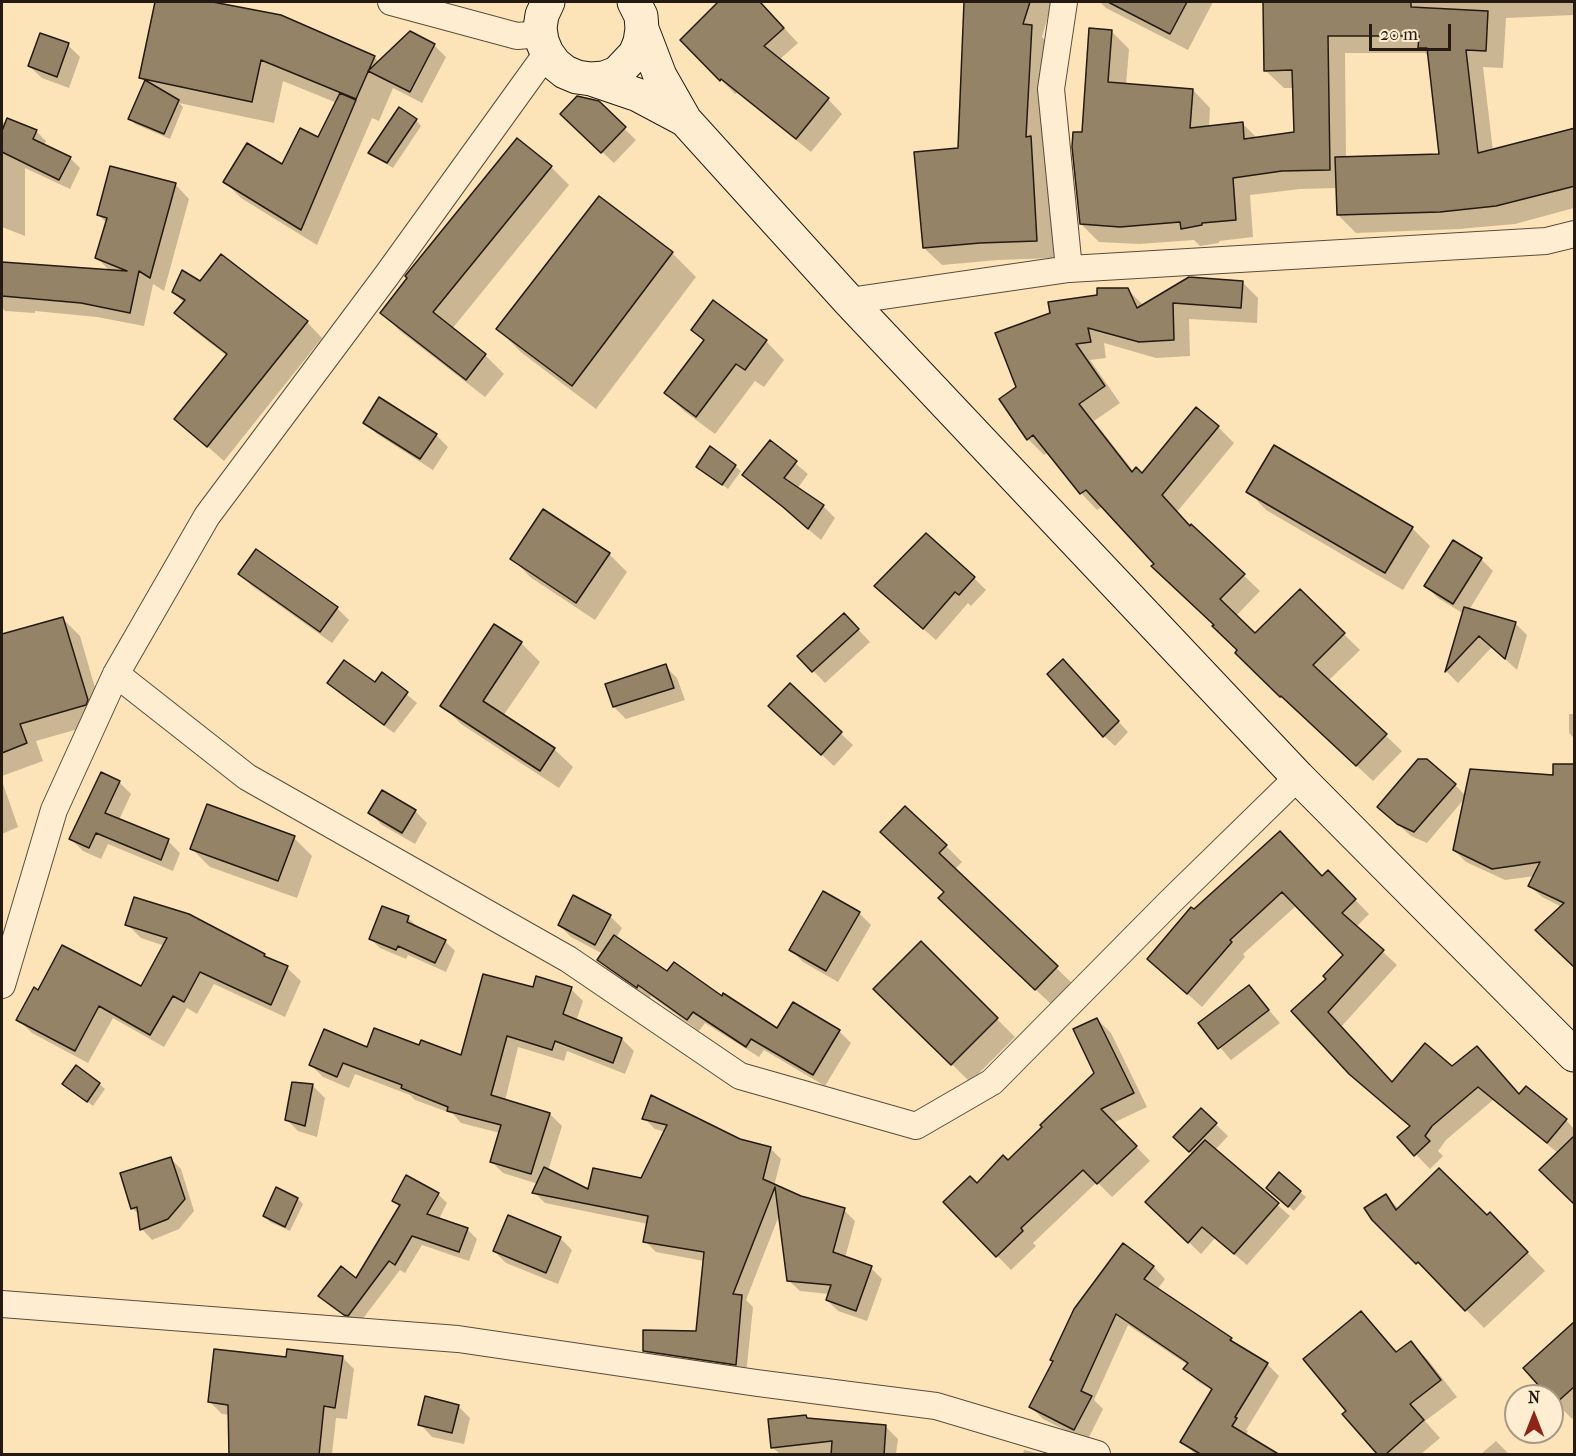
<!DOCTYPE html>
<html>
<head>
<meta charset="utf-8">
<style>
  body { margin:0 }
  #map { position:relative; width:1576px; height:1456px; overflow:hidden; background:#fde4b8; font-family:"IM FELL French Canon",serif }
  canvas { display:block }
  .frame { position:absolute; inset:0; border:3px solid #241a11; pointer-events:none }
  .north { position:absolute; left:1504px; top:1384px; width:60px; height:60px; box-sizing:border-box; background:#feedd1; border:2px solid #a79984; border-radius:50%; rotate:0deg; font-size:16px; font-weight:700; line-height:24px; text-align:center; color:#241a11 }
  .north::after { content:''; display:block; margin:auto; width:21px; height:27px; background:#8f2418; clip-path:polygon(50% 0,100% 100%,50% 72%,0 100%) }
  .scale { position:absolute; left:1369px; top:24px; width:82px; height:27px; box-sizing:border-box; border:3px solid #241a11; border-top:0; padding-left:8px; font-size:18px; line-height:21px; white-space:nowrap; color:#241a11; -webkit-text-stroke:4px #feedd1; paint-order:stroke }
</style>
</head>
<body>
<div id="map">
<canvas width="1576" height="1456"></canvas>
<div class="frame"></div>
<div class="north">N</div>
<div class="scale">20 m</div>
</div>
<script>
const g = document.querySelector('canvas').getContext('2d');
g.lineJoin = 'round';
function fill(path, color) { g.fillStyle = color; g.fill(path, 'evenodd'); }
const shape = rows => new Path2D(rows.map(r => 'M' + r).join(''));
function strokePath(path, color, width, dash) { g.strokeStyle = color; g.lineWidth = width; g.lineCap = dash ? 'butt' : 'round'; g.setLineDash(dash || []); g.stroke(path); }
fill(shape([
  [157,2,206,2,275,16,374,57,379,62,434,45,446,57,422,103,393,88,379,121,372,118,317,245,241,198,225,182,283,166,319,139,337,103,283,81,274,123,179,103,183,107,170,139,135,124,130,118,145,82,141,78],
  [719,2,760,2,798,43,779,60,828,99,842,114,811,152,737,93,735,94,682,40],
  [1009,2,1052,2,1042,37,1048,44,1043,151,1048,155,1054,258,998,260,942,265,924,248],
  [1100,2,1213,2,1188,50,1106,8],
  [1264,2,1343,2,1343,3,1574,2,1574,15,1506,18,1503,68,1483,67,1493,151,1574,130,1574,208,1515,224,1459,229,1356,233,1338,215,1337,188,1300,189,1250,195,1253,237,1219,241,1219,243,1200,246,1194,240,1139,244,1099,242,1081,224,1083,134,1111,31,1129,49,1126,85,1193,90,1210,108,1209,127,1242,123,1257,138,1295,134,1294,88,1284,88,1266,71],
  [1345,53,1425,53,1430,57,1440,155,1346,158],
  [68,45,80,57,69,88,42,78,29,66],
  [598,103,636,140,614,163,574,126],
  [416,120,421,126,393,168,376,158,370,152],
  [2,122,36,131,46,141,44,146,70,158,80,168,70,189,25,168,25,236,2,227],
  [551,167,569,185,452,329,485,355,504,374,485,397,400,331,382,313],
  [175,184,189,199,164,291,153,284,144,326,97,317,35,311,35,313,5,311,2,307,2,263,110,271,97,258,107,223,98,215],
  [599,198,672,253,696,277,596,409,522,353,498,329],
  [1242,282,1258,298,1257,323,1189,319,1190,356,1156,358,1104,343,1106,358,1090,360,1120,403,1094,421,1134,472,1142,475,1218,427,1234,443,1177,512,1260,591,1236,616,1255,635,1300,591,1360,650,1328,681,1402,751,1373,781,1298,711,1297,712,1237,653,1239,651,1103,506,1097,510,1081,493,1049,452,1044,455,1028,439,1017,388,1128,290,1144,306],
  [200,283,307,322,322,338,224,461,176,419,227,356,192,329,176,313,184,303,173,292],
  [714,303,766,341,784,360,764,387,755,381,715,434,684,411,666,393,705,341,693,330],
  [365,422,436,435,448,447,433,470,377,434],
  [770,442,808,474,797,489,823,506,835,518,821,540,744,475],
  [735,466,741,471,728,489,698,467],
  [1248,491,1412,528,1430,546,1403,590,1266,510],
  [609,554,627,572,595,620,530,577,512,558],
  [1481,559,1493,571,1469,610,1515,623,1527,635,1517,670,1492,647,1458,683,1447,672,1464,614,1438,598,1426,586],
  [240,574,337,608,349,620,332,643,252,586],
  [974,578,986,590,971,606,968,603,936,640,888,598],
  [62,618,80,636,104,719,103,722,36,741,43,761,2,776,2,636],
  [495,626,521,643,540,662,503,716,554,749,573,767,559,788,461,724,442,705],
  [856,627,870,642,825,683,799,656],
  [665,666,677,678,685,700,626,719,614,707],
  [1073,672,1128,732,1115,746,1104,736],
  [382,674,417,703,394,733,339,693,329,683,375,684],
  [790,686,853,745,834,766,782,718],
  [1569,714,1574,714,1574,738,1569,733],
  [1555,777,1574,966,1562,907,1542,897,1530,886,1535,876,1505,880,1466,862,1454,850,1465,798,1427,843,1411,836,1379,807,1455,785,1466,796],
  [2,781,18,827,2,834],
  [119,782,131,794,119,820,168,841,180,853,173,871,108,844,101,859,83,851,71,839],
  [415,811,427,823,415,844,382,825,370,813],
  [882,832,946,846,962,862,954,870,1073,984,1052,1005,956,914,945,892],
  [294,838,312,856,297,898,210,867,192,849],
  [1328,872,1369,914,1356,927,1397,965,1341,1027,1393,1083,1452,1068,1477,1048,1520,1095,1526,1088,1566,1120,1574,1129,1574,1141,1558,1153,1493,1100,1446,1140,1438,1151,1443,1156,1430,1169,1399,1137,1411,1127,1365,1087,1293,1011,1328,979,1345,955,1297,905,1243,954,1245,957,1202,1007,1149,959,1194,911,1322,878],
  [383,908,408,918,418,927,445,941,455,951,446,972,408,955,406,959,380,948,371,939],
  [859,913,871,925,838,982,803,962,791,950],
  [610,916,622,928,616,938,668,973,722,998,777,1030,839,1031,851,1043,825,1086,764,1050,759,1057,705,1023,699,1031,651,996,649,999,610,972,599,960,603,954,571,937,559,925],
  [127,924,264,955,269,960,287,968,301,981,285,1017,214,984,197,1014,187,1008,164,1047,113,1018,88,1063,32,1033,18,1020,39,992,142,988,165,946,141,938],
  [921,943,1015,1037,970,1082,875,989],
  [1249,987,1280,1023,1231,1060,1200,1024],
  [534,989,571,989,583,1001,576,1021,622,1039,634,1051,625,1074,567,1051,564,1061,518,1047,505,1101,550,1114,562,1126,548,1171,590,1191,641,1180,665,1132,655,1129,644,1118,770,1148,781,1159,774,1186,801,1198,844,1210,855,1221,845,1258,871,1268,882,1279,867,1321,838,1311,827,1300,829,1294,800,1291,788,1280,780,1213,746,1300,753,1307,746,1375,656,1362,644,1350,697,1332,704,1261,656,1252,645,1241,648,1224,545,1203,534,1192,538,1184,503,1173,491,1161,500,1133,461,1123,453,1114,415,1100,410,1095,355,1074,349,1088,323,1077,311,1065,368,1049,420,1046,462,1058],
  [1097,1019,1111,1033,1147,1107,1113,1123,1150,1161,1112,1197,1097,1182,1033,1243,1036,1246,1011,1270,945,1202,977,1185,1008,1163,1096,1073],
  [293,1083,313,1086,325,1098,317,1137,298,1131,286,1119],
  [64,1084,99,1084,105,1089,93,1106],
  [1201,1110,1228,1136,1215,1150,1290,1216,1247,1265,1215,1238,1201,1254,1159,1213,1193,1155,1176,1137],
  [171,1159,181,1169,194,1211,179,1229,152,1240,142,1229,140,1216,132,1208],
  [1279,1174,1306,1197,1294,1211,1273,1193],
  [438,1194,447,1203,439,1219,467,1229,477,1239,469,1261,422,1245,405,1273,400,1270,358,1325,330,1306,320,1296,356,1280,400,1207,394,1201],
  [1386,1196,1399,1209,1487,1217,1508,1232,1545,1271,1484,1328,1436,1279,1435,1280,1373,1219],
  [298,1199,303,1204,290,1231,270,1222,265,1216],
  [560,1238,572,1250,558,1284,506,1263,494,1251],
  [1124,1245,1154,1267,1165,1279,1157,1290,1231,1339,1240,1348,1267,1364,1279,1376,1246,1430,1248,1431,1246,1435,1277,1454,1194,1453,1182,1441,1213,1391,1197,1381,1185,1369,1188,1365,1128,1325,1094,1400,1103,1409,1087,1441,1043,1419,1031,1407],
  [1361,1313,1397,1353,1411,1343,1428,1360,1457,1397,1425,1421,1440,1438,1421,1454,1381,1454,1348,1411],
  [1574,1323,1574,1416,1572,1419,1550,1396],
  [342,1357,354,1369,347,1419,336,1418,332,1454,230,1454,230,1415,222,1414,210,1402,287,1359],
  [458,1406,470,1418,464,1444,432,1437,420,1424],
  [806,1417,809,1420,886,1427,898,1439,896,1454,780,1454,772,1447],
  [1496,1441,1509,1454,1481,1454],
  [1024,1450,1041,1454,1023,1454]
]), '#0003');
const building = shape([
  [155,2,213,2,281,15,375,56,356,99,261,60,252,102,139,78,155,2],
  [718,2,760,2,784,28,764,46,829,98,796,139,721,79,720,81,680,40,718,2],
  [964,2,1030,2,1023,24,1032,25,1026,137,1031,136,1037,241,980,243,923,248,914,152,958,148,964,2],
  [1108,2,1187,2,1170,34,1108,2],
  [1263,2,1411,2,1411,7,1488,11,1486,51,1466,50,1478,153,1575,128,1575,186,1496,206,1440,212,1337,215,1335,157,1439,154,1427,48,1418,48,1419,36,1328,36,1330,170,1282,171,1233,178,1236,220,1202,223,1202,225,1181,229,1180,222,1120,227,1080,224,1072,147,1073,132,1082,132,1089,28,1112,30,1108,82,1193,89,1190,128,1243,122,1244,139,1294,132,1292,70,1264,71,1263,2],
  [410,31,435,44,410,92,368,71,410,31],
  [40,33,69,43,57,77,28,66,40,33],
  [145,80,179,100,164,134,128,119,145,80],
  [340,93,356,100,301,230,223,182,247,143,282,164,300,128,318,137,340,93],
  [577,96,599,101,626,127,601,153,560,114,577,96],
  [399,107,417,119,387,163,368,153,399,107],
  [7,118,37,130,33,139,71,157,59,180,2,152,2,131,7,118],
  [517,138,552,166,433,312,486,354,466,380,380,313,407,278,405,276,517,138],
  [110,166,176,183,150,278,139,271,130,313,81,303,2,296,2,262,127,271,95,258,107,218,97,215,110,166],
  [599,196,673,252,572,386,496,329,599,196],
  [221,254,308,321,207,447,174,419,227,354,174,313,185,300,172,292,182,270,200,281,221,254],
  [1189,277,1243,281,1241,308,1173,303,1174,340,1139,342,1088,328,1091,342,1076,344,1105,386,1079,404,1132,472,1136,467,1142,473,1196,407,1219,426,1162,495,1190,526,1191,524,1245,574,1220,599,1255,633,1300,589,1345,633,1313,665,1387,734,1356,766,1281,696,1280,697,1235,653,1237,650,1212,626,1214,625,1151,566,1154,564,1086,490,1080,494,1033,435,1027,440,999,399,1016,387,995,333,1050,313,1048,302,1097,295,1097,288,1128,288,1137,308,1189,277],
  [713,300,767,340,745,370,736,364,696,417,664,393,704,340,691,330,713,300],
  [379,397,437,434,420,459,363,423,379,397],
  [770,440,797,461,784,478,824,505,808,529,783,507,742,475,770,440],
  [1274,445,1413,527,1385,573,1246,492,1274,445],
  [710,446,736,465,722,485,696,467,710,446],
  [543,509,610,553,576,603,510,559,543,509],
  [926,533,975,577,959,595,955,592,923,629,874,586,926,533],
  [1453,540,1482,558,1453,604,1424,586,1453,540],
  [256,549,338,607,320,632,238,574,256,549],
  [1464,607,1516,622,1505,659,1479,636,1445,672,1464,607],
  [844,613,859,629,812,672,797,656,844,613],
  [63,617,88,700,86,705,20,724,27,743,2,753,2,634,63,617],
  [494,624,522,642,483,701,555,748,540,771,440,706,494,624],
  [1063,659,1119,721,1103,737,1047,674,1063,659],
  [344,660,375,682,382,672,408,692,384,725,327,683,344,660],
  [666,664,674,688,613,707,605,684,666,664],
  [790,683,842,732,821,755,768,706,790,683],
  [1418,759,1427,759,1456,784,1414,832,1397,824,1377,807,1418,759],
  [1553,764,1575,764,1575,968,1535,930,1564,903,1528,886,1540,862,1492,869,1453,850,1470,769,1553,775,1553,764],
  [101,772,120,781,105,813,169,839,161,860,96,833,89,848,69,839,101,772],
  [382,790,416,810,402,833,368,813,382,790],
  [207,804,295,836,278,881,190,849,207,804],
  [905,806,947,845,939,853,1058,966,1035,990,938,898,944,892,880,832,905,806],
  [1280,831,1322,876,1328,870,1356,899,1342,913,1384,950,1328,1012,1392,1082,1425,1043,1452,1066,1477,1046,1519,1094,1526,1086,1567,1119,1547,1143,1478,1087,1432,1126,1425,1136,1430,1141,1414,1156,1397,1137,1410,1126,1349,1074,1291,1011,1326,979,1323,976,1343,955,1282,892,1230,940,1232,942,1187,994,1147,959,1191,907,1194,909,1280,831],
  [823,891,860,912,826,971,789,950,823,891],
  [573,895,611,915,595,945,558,925,573,895],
  [134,897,189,914,265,954,264,956,288,966,271,1005,200,972,184,1002,173,996,150,1035,99,1006,75,1051,16,1020,34,987,38,990,62,945,141,986,167,938,125,925,134,897],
  [382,906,409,916,407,922,446,940,435,963,398,946,396,950,369,939,382,906],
  [614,935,667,971,674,962,722,996,723,993,777,1028,793,1002,840,1030,813,1075,751,1039,746,1047,693,1012,687,1020,638,985,637,988,597,960,614,935],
  [921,941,998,1018,951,1065,873,989,921,941],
  [483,974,533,987,536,976,572,987,563,1014,622,1038,613,1063,555,1041,552,1050,507,1036,491,1095,550,1113,531,1174,490,1162,501,1125,447,1111,448,1107,401,1088,402,1085,343,1063,337,1077,309,1065,324,1029,367,1047,374,1028,419,1045,421,1040,461,1055,483,974],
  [1249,985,1269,1010,1218,1049,1198,1023,1249,985],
  [1097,1018,1134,1093,1101,1109,1137,1146,1097,1184,1083,1170,1021,1228,1023,1231,996,1257,943,1202,970,1176,977,1183,1003,1155,1008,1160,1042,1127,1040,1125,1094,1073,1073,1029,1097,1018],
  [76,1065,100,1083,87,1102,62,1084,76,1065],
  [292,1082,313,1084,305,1126,285,1120,292,1082],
  [651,1095,740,1139,771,1147,763,1179,801,1196,845,1208,833,1252,872,1266,856,1311,826,1300,831,1285,787,1281,775,1187,733,1294,742,1295,736,1365,643,1351,643,1330,696,1331,704,1252,643,1242,648,1216,532,1193,544,1167,588,1189,593,1168,641,1178,667,1125,642,1119,651,1095],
  [1201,1108,1217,1123,1189,1152,1173,1137,1201,1108],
  [1575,1135,1575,1205,1539,1170,1575,1135],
  [1205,1140,1279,1203,1234,1254,1202,1227,1188,1243,1145,1202,1205,1140],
  [171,1157,185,1199,168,1219,140,1230,137,1207,131,1209,120,1173,171,1157],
  [1439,1168,1487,1215,1490,1212,1528,1252,1465,1311,1418,1262,1416,1264,1372,1220,1364,1208,1386,1194,1396,1210,1439,1168],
  [1279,1172,1301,1191,1288,1207,1266,1188,1279,1172],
  [406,1175,439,1193,427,1214,468,1228,459,1252,412,1236,395,1265,389,1261,348,1316,344,1315,318,1296,341,1266,356,1278,400,1205,392,1201,406,1175],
  [276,1187,298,1198,285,1227,263,1216,276,1187],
  [508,1215,561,1237,546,1273,493,1251,508,1215],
  [1123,1243,1154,1266,1144,1279,1232,1338,1230,1340,1268,1363,1235,1417,1237,1418,1232,1426,1280,1455,1202,1455,1180,1442,1212,1389,1183,1369,1188,1363,1116,1314,1081,1391,1092,1396,1074,1430,1029,1407,1053,1361,1050,1360,1074,1309,1123,1243],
  [1361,1311,1396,1352,1411,1341,1441,1380,1410,1404,1424,1420,1385,1455,1378,1455,1342,1414,1346,1411,1303,1359,1361,1311],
  [1575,1321,1575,1386,1555,1404,1552,1400,1552,1396,1548,1396,1523,1368,1575,1321],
  [214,1349,286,1357,287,1349,343,1356,335,1408,324,1406,319,1455,229,1455,228,1405,208,1402,214,1349],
  [425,1396,459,1405,452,1433,418,1425,425,1396],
  [806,1415,807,1418,886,1425,884,1455,831,1455,832,1441,771,1448,768,1419,806,1415]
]);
fill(building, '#958368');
strokePath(building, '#241a11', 1.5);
const street = shape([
  [391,2,517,36,541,34],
  [1064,2,1051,89,1069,269],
  [849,301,1069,269,1546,241,1574,234],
  [116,674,247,777,568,959,740,1076,916,1126,992,1082,1170,902,1298,777],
  [2,985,54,810,116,674,207,516,387,275,547,53],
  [2,1304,458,1339,757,1383,936,1406,1097,1454]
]);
const secondary = shape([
  [548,2,542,15,540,28,542,41,547,53,555,64,565,72,577,77,591,79,604,78,617,73,635,54,640,42,642,29,641,16,634,2],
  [642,29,660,76,685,120,849,301,1298,777,1574,1055],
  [591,79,638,95,685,120]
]);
strokePath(street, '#5a4c3b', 28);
strokePath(secondary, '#241a11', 35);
strokePath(street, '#feedd1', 26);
strokePath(secondary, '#feedd1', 33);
</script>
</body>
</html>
